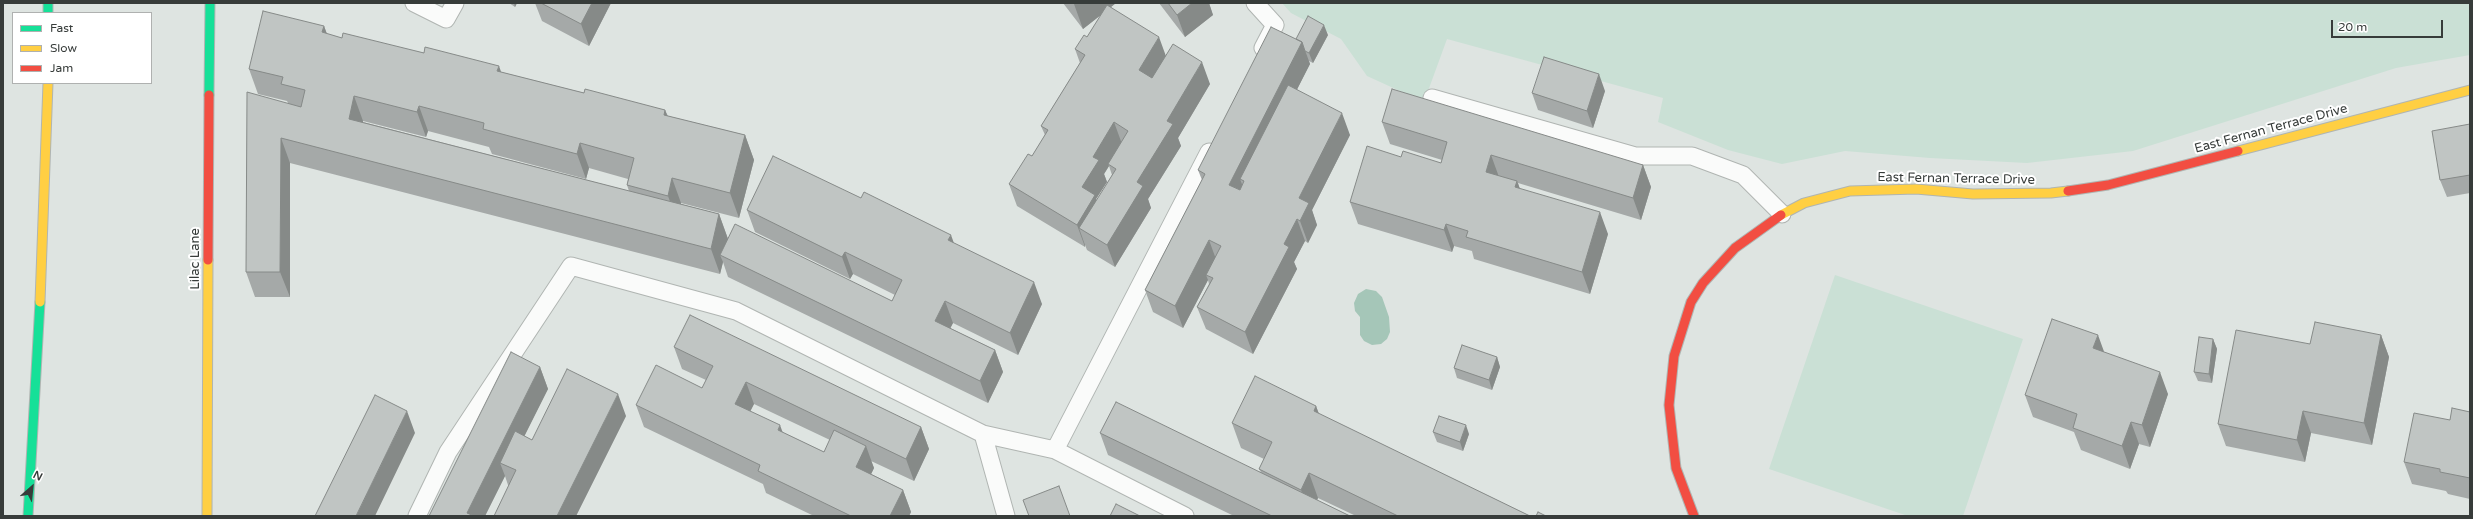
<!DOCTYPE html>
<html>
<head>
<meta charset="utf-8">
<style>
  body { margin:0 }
  #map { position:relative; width:2473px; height:519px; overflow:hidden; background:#dee4e1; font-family:"Varela Round",sans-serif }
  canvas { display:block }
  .frame { position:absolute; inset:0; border:4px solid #373c3a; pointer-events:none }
  .legend { position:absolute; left:12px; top:12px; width:140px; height:72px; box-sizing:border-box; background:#fff; border:1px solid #afb1b0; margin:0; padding:5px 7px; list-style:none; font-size:12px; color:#373c3a }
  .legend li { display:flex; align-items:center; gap:8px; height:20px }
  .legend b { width:20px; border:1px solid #afb1b0 }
  .north { position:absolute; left:12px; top:467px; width:40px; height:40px; -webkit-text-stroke:3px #fff; paint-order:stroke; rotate:27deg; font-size:11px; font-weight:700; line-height:16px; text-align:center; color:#373c3a }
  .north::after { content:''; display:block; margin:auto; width:14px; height:18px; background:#373c3a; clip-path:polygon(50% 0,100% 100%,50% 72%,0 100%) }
  .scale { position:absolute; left:2331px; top:20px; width:112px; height:18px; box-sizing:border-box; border:2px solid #373c3a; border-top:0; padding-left:5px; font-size:12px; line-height:14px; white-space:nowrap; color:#373c3a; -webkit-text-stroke:3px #fff; paint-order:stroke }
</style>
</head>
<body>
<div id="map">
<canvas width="2473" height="519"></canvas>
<div class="frame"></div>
<ul class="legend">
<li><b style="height:5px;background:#16e098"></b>Fast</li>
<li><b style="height:5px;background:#ffcf43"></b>Slow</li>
<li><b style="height:5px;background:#f24e42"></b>Jam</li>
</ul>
<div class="north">N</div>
<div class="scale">20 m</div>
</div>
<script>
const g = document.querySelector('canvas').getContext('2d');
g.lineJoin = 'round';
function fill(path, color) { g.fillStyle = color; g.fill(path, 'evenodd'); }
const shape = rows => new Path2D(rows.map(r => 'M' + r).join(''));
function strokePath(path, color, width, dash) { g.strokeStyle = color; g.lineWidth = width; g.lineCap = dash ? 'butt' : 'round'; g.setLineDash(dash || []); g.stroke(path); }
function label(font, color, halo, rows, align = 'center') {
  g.font = font + ' "Varela Round",sans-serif'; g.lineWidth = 4; g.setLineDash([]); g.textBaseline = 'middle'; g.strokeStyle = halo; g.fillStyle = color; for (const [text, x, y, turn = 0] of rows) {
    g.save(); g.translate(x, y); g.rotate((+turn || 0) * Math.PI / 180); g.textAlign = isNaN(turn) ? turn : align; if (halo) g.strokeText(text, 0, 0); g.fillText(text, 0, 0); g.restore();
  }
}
fill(shape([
  [1282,3,2470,3,2470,55,2396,68,2133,151,2027,163,1930,158,1845,151,1782,164,1728,150,1658,122,1663,98,1447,39,1424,102,1367,76,1341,39,1291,13],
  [1835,275,2023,339,1963,516,1908,516,1769,469]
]), '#cae0d5');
fill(shape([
  [1366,289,1376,291,1382,297,1389,317,1390,332,1387,339,1381,344,1372,345,1364,341,1360,335,1360,317,1355,311,1354,303,1358,294]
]), '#a5c6b8');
const lane = shape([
  [414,3,446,19,455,3],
  [1255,3,1275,25,1263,48],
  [1432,98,1635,156,1692,156,1743,175,1782,214],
  [983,434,1006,516],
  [1055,450,1209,152],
  [417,516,448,452,571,266,736,311,983,434,1055,450,1185,516]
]);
const fast = shape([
  [48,3,48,13],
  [209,95,210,3],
  [28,516,40,302]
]);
const slow = shape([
  [2238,151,2470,90],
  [1781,215,1804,203,1850,191,1916,189,1973,194,2051,193,2068,191],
  [40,302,48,83],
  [207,516,208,260]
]);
const jam = shape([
  [2068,191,2108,185,2238,151],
  [208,260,209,95],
  [1694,516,1676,468,1669,405,1674,356,1691,302,1703,283,1735,248,1781,215]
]);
strokePath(lane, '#b0b5b2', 19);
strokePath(fast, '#b0b5b2', 11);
strokePath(slow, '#b0b5b2', 11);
strokePath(jam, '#b0b5b2', 11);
strokePath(lane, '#fafbfa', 17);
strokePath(fast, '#16e098', 9);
strokePath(slow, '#ffcf43', 9);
strokePath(jam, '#f24e42', 9);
fill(shape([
  [509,3,517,3,515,7],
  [535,3,611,3,589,46,542,21],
  [1063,3,1116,3,1111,7,1166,56,1210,84,1178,138,1181,146,1148,199,1151,208,1115,267,1087,250,1085,245,1085,247,1017,206,1009,184,1032,156,1045,135,1041,126,1080,63,1075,49,1087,37,1101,15,1083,29],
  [1109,166,1112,175,1097,200,1096,199,1107,182,1104,174],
  [1159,3,1209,3,1213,15,1185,37],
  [324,26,327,34,342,38,424,53,501,72,584,93,665,110,668,116,745,135,754,160,739,218,681,203,681,204,719,214,728,239,892,301,895,295,853,274,850,279,755,232,747,210,954,243,1042,304,1018,355,953,323,950,328,995,350,1003,372,988,403,728,277,723,262,720,274,290,163,290,297,255,297,246,272,288,103,287,101,258,94,249,69],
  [363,121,426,137,428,131,489,147,492,154,586,179,589,168,628,179,627,185,629,191,363,122],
  [1328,35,1313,63,1309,61,1310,64,1297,89,1350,135,1312,210,1317,225,1308,243,1305,241,1294,262,1297,269,1253,354,1206,329,1197,307,1209,284,1208,280,1183,328,1153,312,1145,290,1202,180,1198,170,1296,39],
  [1605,91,1593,128,1538,110,1532,93],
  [1382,122,1643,165,1651,187,1641,220,1518,183,1520,189,1608,234,1590,294,1474,259,1472,251,1454,246,1452,252,1358,224,1350,202,1401,157,1441,163,1442,160,1390,144],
  [2470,124,2470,193,2447,197,2440,180],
  [2381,335,2389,357,2372,445,2311,433,2305,462,2226,446,2218,424,2310,344],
  [2213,339,2217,349,2212,383,2198,381,2194,372],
  [674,347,921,427,929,449,914,481,871,461,874,468,871,474,903,490,911,512,909,516,814,516,766,493,763,484,644,427,636,405,702,388,706,380,682,369],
  [754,404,830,440,824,452,782,432,750,411],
  [2104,352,2168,394,2150,447,2139,444,2130,469,2081,450,2074,432,2033,417,2025,395],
  [1497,357,1500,367,1492,390,1457,378,1454,368],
  [540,367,548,389,524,436,532,440,626,416,576,516,494,516,509,485,508,485,505,476,485,516,429,516],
  [1316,406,1319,414,1530,516,1356,516,1318,498,1317,500,1350,516,1234,516,1108,455,1100,433,1261,472,1259,469,1264,459,1241,448,1232,423],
  [2470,412,2470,499,2448,494,2446,491,2412,484,2404,462,2450,420],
  [1433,432,1469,434,1463,451,1437,442]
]), '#a5a9a8');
fill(shape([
  [514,3,517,3,515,7],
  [592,3,611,3,589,46,581,24],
  [1075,3,1116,3,1083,29,1074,4],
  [1192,3,1209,3,1213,15,1185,37,1177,15],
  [1324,25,1328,35,1313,63,1309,53],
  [324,26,333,51,322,32],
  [1159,37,1167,59,1147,92,1139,70],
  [1302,42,1310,64,1247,188,1244,181,1240,179,1245,192,1229,185],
  [1202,62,1210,84,1178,138,1181,146,1148,199,1151,208,1115,267,1107,245,1167,121],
  [499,66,508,91,497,71],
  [1599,74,1605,91,1593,128,1587,111],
  [354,96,363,121,358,144,349,119],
  [419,106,428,131,426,137,417,112],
  [665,110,675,135,664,115],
  [1342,113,1350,135,1312,210,1317,225,1308,243,1300,221,1299,198],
  [1114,122,1122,144,1108,164,1109,166,1104,174,1107,182,1096,199,1103,217,1079,228,1085,245,1085,247,1077,225,1082,187,1093,157],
  [745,135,754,160,739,218,730,193],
  [281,138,290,163,290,297,280,272],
  [580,143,589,168,586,179,577,154],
  [1491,155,1499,177,1486,172],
  [1643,165,1651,187,1641,220,1633,198],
  [672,178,681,203,677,221,668,196],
  [1517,181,1525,203,1515,187],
  [1600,212,1608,234,1590,294,1582,272],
  [719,214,728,239,720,255,723,262,720,274,711,249],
  [1297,219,1305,241,1294,262,1297,269,1253,354,1245,332,1284,244],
  [1446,224,1454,246,1452,252,1444,230],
  [951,235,959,257,948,240],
  [1209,240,1217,262,1206,275,1208,280,1183,328,1175,306],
  [845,252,853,274,850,279,842,257],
  [1034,282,1042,304,1018,355,1010,333],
  [945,301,953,323,943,343,935,321],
  [2098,335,2106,357,2093,348],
  [2381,335,2389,357,2372,445,2364,423],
  [2213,339,2217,349,2212,383,2209,374],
  [995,350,1003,372,988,403,980,381],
  [1497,357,1500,367,1492,390,1489,380],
  [540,367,548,389,509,467,500,463,505,476,485,516,469,516,467,513],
  [2160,372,2168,394,2150,447,2142,425],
  [746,382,754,404,743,426,735,404],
  [618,394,626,416,576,516,557,516],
  [1316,406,1325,431,1314,411],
  [407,411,415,433,375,516,356,516],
  [2303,411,2311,433,2305,462,2297,440],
  [2131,422,2139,444,2130,469,2122,446],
  [780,425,788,447,778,430],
  [1466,425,1469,434,1463,451,1460,442],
  [921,427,929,449,914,481,906,459],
  [866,446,874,468,864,489,856,467],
  [1309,473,1318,498,1310,515,1301,490],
  [903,490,911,512,909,516,890,516]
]), '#868a88');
const building = shape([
  [541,3,592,3,581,24,541,3],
  [1168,3,1192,3,1177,15,1168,3],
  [1107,5,1159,37,1139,70,1152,78,1173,44,1202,62,1167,121,1173,124,1137,182,1143,186,1107,245,1079,228,1116,169,1108,164,1128,131,1114,122,1093,157,1099,160,1082,187,1095,195,1077,225,1009,184,1028,154,1032,156,1048,130,1041,126,1085,55,1075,49,1084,35,1087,37,1107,5],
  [263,11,324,26,322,32,342,38,343,33,424,53,425,47,499,66,497,71,584,93,585,89,665,110,664,115,745,135,730,193,672,178,668,196,627,185,634,158,580,143,577,154,483,129,484,123,419,106,417,112,354,96,349,119,719,214,711,249,281,138,280,272,246,272,247,92,301,107,305,90,281,84,283,77,249,69,263,11],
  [1308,16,1324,25,1309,53,1305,51,1302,42,1296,39,1308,16],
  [1271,27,1302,42,1229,185,1240,190,1244,181,1240,179,1288,85,1342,113,1299,198,1309,203,1300,221,1297,219,1284,244,1289,247,1245,332,1197,307,1213,278,1206,275,1221,246,1209,240,1175,306,1145,290,1205,174,1198,170,1271,27],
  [1544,57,1599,74,1587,111,1532,93,1544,57],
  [1392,89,1643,165,1633,198,1491,155,1486,172,1517,181,1515,187,1600,212,1582,272,1466,237,1468,231,1446,224,1444,230,1350,202,1367,146,1401,157,1403,151,1441,163,1447,142,1382,122,1392,89],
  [2470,124,2470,175,2440,180,2432,131,2470,124],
  [773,156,861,198,864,192,951,235,948,240,1034,282,1010,333,945,301,935,321,995,350,980,381,720,255,735,224,892,301,902,280,845,252,842,257,747,210,773,156],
  [690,315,921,427,906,459,746,382,735,404,780,425,778,430,824,452,834,430,866,446,856,467,903,490,890,516,851,516,758,471,760,465,636,405,656,365,702,388,713,366,674,347,690,315],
  [2052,319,2098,335,2093,348,2160,372,2142,425,2131,422,2122,446,2073,428,2077,414,2025,395,2052,319],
  [2315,322,2381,335,2364,423,2303,411,2297,440,2218,424,2236,330,2310,344,2315,322],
  [2199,337,2213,339,2209,374,2194,372,2199,337],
  [1462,345,1497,357,1489,380,1454,368,1462,345],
  [511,352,540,367,467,513,474,516,429,516,511,352],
  [567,369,618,394,557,516,494,516,516,470,500,463,515,431,532,440,567,369],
  [1255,376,1316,406,1314,411,1530,516,1398,516,1309,473,1301,490,1259,469,1272,442,1232,423,1255,376],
  [375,395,407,411,356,516,315,516,375,395],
  [1116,402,1350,516,1272,516,1100,433,1116,402],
  [2452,408,2470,412,2470,478,2440,472,2440,469,2404,462,2414,413,2450,420,2452,408],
  [1439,416,1466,425,1460,442,1433,432,1439,416],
  [1059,486,1070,516,1029,516,1023,500,1059,486],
  [1116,504,1140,516,1110,516,1116,504],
  [1538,512,1546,516,1536,516,1538,512]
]);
fill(building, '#c0c5c3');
strokePath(building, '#868a88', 1);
label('13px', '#373c3a', '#fff', [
  ["East Fernan Terrace Drive",2271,129,-15],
  ["East Fernan Terrace Drive",1956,179,1],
  ["Lilac Lane",196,259,-90]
]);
</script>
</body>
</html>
